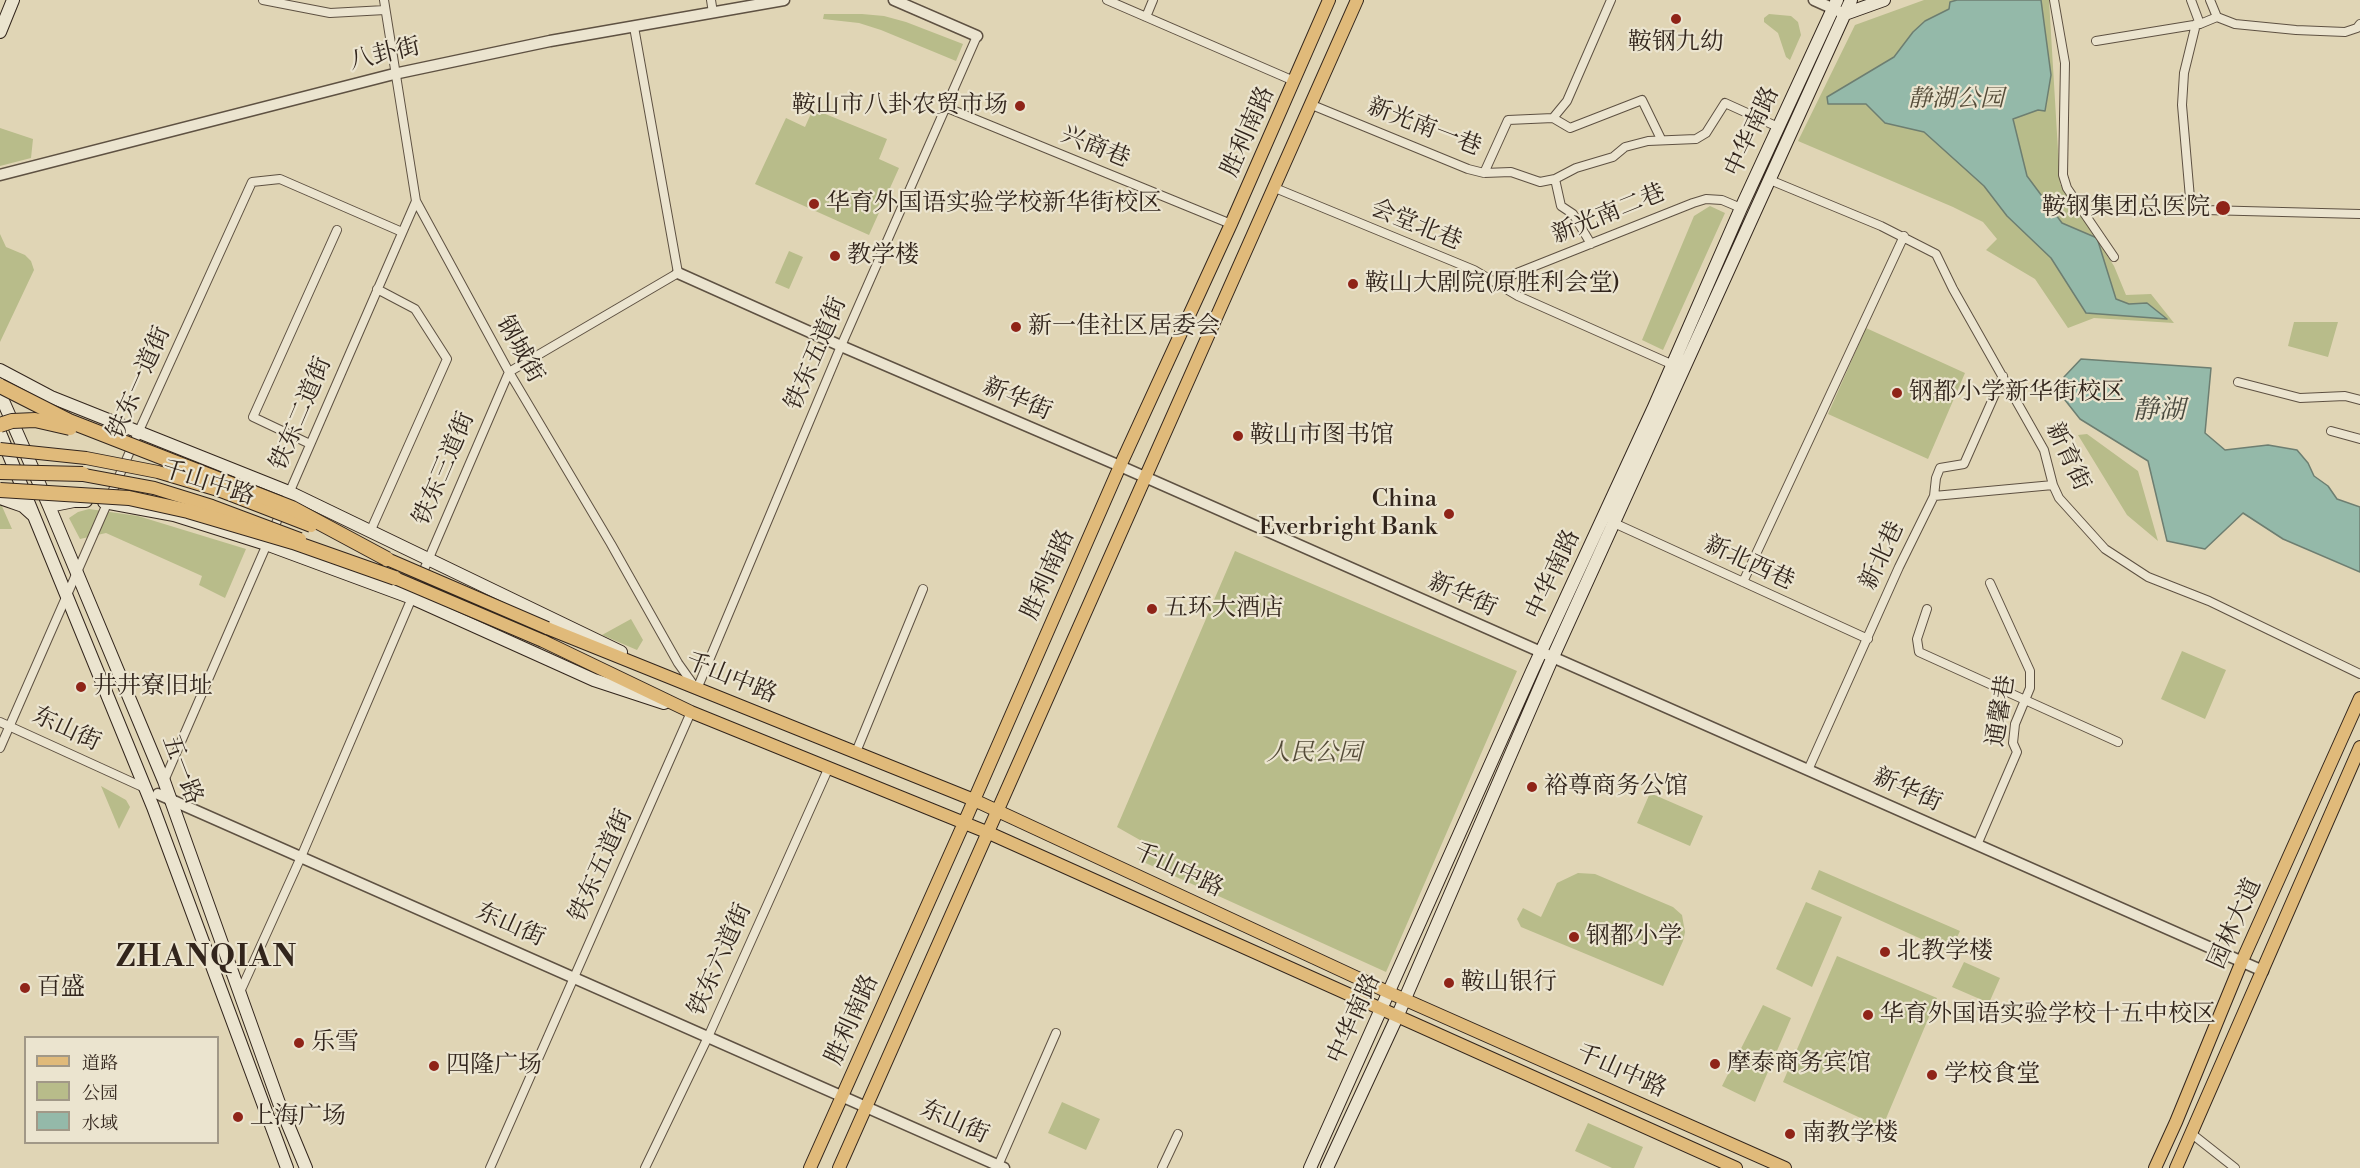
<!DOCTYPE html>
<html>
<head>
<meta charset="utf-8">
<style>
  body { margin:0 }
  #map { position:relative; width:2360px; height:1168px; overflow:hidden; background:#e0d5b5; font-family:"Libre Bodoni","Noto Serif SC",serif }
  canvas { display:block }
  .legend { position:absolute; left:24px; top:1036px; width:195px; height:108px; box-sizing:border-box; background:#ebe4cf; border:2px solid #a19887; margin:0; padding:8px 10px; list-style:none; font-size:18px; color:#32251c }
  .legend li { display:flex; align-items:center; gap:12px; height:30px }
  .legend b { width:30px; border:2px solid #a19887 }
</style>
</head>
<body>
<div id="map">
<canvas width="2360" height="1168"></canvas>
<ul class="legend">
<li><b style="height:8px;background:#e0ba7a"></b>道路</li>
<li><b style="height:16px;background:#b8bc8a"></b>公园</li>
<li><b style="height:16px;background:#94b9a9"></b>水域</li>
</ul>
</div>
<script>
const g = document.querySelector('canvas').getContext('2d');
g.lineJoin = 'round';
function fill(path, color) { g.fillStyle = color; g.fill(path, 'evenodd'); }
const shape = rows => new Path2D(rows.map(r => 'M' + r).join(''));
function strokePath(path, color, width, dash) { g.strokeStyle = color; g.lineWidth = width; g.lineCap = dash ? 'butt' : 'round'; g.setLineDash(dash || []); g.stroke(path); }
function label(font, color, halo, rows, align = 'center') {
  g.font = font + ' "Libre Bodoni","Noto Serif SC",serif'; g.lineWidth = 4.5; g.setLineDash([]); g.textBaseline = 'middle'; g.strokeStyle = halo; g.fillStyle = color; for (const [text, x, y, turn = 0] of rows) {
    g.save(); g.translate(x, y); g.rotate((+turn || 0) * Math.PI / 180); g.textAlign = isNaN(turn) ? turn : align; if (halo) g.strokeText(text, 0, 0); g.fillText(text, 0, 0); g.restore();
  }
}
fill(shape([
  [1924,0,2049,0,2060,184,2114,266,2126,295,2151,294,2174,323,2094,318,2068,328,2035,279,1986,250,1997,239,1983,222,1953,207,1798,141,1855,25],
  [824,14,862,14,884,16,906,22,963,44,956,61,881,30,859,23,823,19],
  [1769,14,1791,16,1798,22,1801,35,1790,60,1786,57,1778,33,1764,22,1764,18],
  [813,109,887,139,879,159,899,168,869,235,755,184,786,118,805,127],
  [0,128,33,139,31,158,0,166],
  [1710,206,1725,213,1663,350,1642,340,1694,216],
  [0,234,6,247,25,255,31,261,34,270,0,342],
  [789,251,803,257,789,289,775,283],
  [2294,322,2338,322,2328,357,2288,346],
  [1866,328,1965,373,1928,459,1828,414],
  [2087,434,2138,471,2158,541,2127,515,2078,435],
  [0,504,1,504,12,529,0,529],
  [89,509,138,516,246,549,225,598,199,585,202,576,106,533,80,539,69,518,78,512],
  [1235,551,1517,671,1386,972,1139,860,1147,844,1117,827],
  [631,619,643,640,637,650,602,635],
  [2182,651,2226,670,2205,719,2161,699],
  [101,786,126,800,130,807,119,829],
  [1650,793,1703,816,1690,846,1637,823],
  [1819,870,1960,931,1950,952,1811,889],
  [1578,873,1595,874,1673,907,1682,915,1685,932,1683,941,1663,986,1521,927,1517,919,1523,908,1541,917,1557,883],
  [1806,902,1842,917,1812,987,1776,969],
  [1837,956,1937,998,1882,1128,1783,1082],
  [1964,962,2000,978,1989,1003,1952,987],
  [1763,1005,1791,1018,1755,1102,1722,1086],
  [1062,1102,1100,1119,1086,1150,1048,1133],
  [1588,1123,1643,1147,1634,1168,1612,1168,1575,1151]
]), '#b8bc8a');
const water = shape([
  [1957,0,2041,0,2051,75,2045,111,2038,110,2013,119,2027,176,2062,223,2097,238,2116,299,2129,304,2147,303,2167,319,2086,313,2051,258,2007,216,1984,186,1924,132,1885,123,1866,104,1828,104,1827,97,1894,57,1913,32,1925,21,1949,9,1950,2,1957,0],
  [2081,359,2211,368,2205,433,2225,450,2268,445,2297,450,2308,463,2314,476,2328,486,2337,499,2360,507,2360,572,2283,539,2243,513,2205,549,2167,541,2148,461,2080,419,2065,400,2064,377,2081,359]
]);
fill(water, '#94b9a9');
strokePath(water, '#6d7e71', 1.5);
const minor = shape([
  [263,0,330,13,385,10],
  [384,0,416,201,509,372,611,544,678,663,695,687],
  [711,0,713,13],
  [1107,0,1294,81],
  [2054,0,2065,63,2063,175,2067,188,2114,257],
  [2191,0,2200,24],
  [2210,0,2217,17],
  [1146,17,1153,0],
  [2196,24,2184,73,2182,105,2190,198,2194,206,2205,210,2360,214],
  [2096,41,2200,24,2217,17,2235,24,2296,30,2345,32,2357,28,2360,24],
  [1312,105,1468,169,1484,173,1511,172,1540,182,1555,179,1576,168,1613,157,1625,147,1648,141,1696,139,1706,133,1725,103,1778,127],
  [945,107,1231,224],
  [1553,118,1570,128,1642,100,1661,139],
  [1484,173,1508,120,1553,118,1567,101,1611,0],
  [1555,179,1561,206,1573,214,1591,244],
  [1770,180,1881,226,1936,254,1953,289,2044,450,2053,485,2059,498,2105,549,2148,577,2209,601,2360,674],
  [1275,188,1474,270,1518,296,1671,364],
  [1493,281,1512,275,1693,203,1706,199,1722,200,1741,208],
  [2238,382,2300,398,2345,396,2360,400],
  [2331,431,2360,439],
  [310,444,253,417,337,230],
  [1934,496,2053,485],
  [1614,523,1868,639],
  [370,532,447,359,415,309,377,289],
  [420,579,509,372,678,273,634,27],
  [1743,582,1904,236],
  [1927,609,1917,639,1919,652,2118,742],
  [697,689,841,346,977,36],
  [0,722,147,789],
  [0,748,138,433,252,182,280,179,402,232],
  [856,752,923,589],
  [1808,770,1899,567,1934,496,1936,478,1940,468,1964,464,2003,376],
  [164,781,416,201],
  [1977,845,2017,752,2013,743,2015,724,2030,688,2030,671,1990,583],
  [240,992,301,857,414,593],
  [2192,1134,2235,1168],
  [490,1168,691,712],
  [645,1168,708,1037,829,767],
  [997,1168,1056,1033],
  [1162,1168,1178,1134]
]);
const tertiary = shape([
  [894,0,977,36],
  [1814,0,1845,14],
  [0,175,394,74,550,41,784,0],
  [678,273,841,346,1120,466,2263,971],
  [158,794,1004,1168]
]);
const secondary = shape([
  [1845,14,1884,0],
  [0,32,13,0],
  [0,370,51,397,289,492,621,652],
  [0,394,49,506,164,781,279,1103,306,1168],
  [0,433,153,807,287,1168],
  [0,498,23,506,33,515],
  [104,502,174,515,266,544,412,598,594,680,664,703],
  [49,506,74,501,86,501],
  [1310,1168,1533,669,1654,407,1741,208,1837,0],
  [1327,1168,1397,1017,1552,659,1851,0]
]);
const primary = shape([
  [547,628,974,800,1390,993,1785,1168],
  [543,641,691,712,989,833,1736,1168],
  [810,1168,964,823,1120,466,1231,224,1329,0],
  [839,1168,1357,0],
  [2155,1168,2176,1122,2242,961,2360,698],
  [2176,1168,2360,747]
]);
strokePath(minor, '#5e5142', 10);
strokePath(tertiary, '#5e5142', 13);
strokePath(secondary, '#32251c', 14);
strokePath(primary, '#32251c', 14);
strokePath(minor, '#ebe4cf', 8);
strokePath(tertiary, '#ebe4cf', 10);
strokePath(secondary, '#ebe4cf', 12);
strokePath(primary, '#e0ba7a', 12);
const primaryBridge = shape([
  [0,449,86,458,158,472,218,490,311,526],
  [73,473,154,488,212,506,300,539],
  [387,559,547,628],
  [395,578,543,641]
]);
const trunkBridge = shape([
  [0,386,69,421,292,508,387,559],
  [0,425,12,421,35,420,70,428],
  [0,472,83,474],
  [0,490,129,498,188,511,293,542,395,578]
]);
strokePath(primaryBridge, '#32251c', 14, []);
strokePath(trunkBridge, '#32251c', 16, []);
strokePath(primaryBridge, '#e0ba7a', 12);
strokePath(trunkBridge, '#e0ba7a', 14);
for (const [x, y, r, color] of [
  [1676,19,6,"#8f2418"],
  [1020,106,6,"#8f2418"],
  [814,204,6,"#8f2418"],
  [2223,208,8,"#8f2418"],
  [835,256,6,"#8f2418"],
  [1353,284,6,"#8f2418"],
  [1016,327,6,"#8f2418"],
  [1897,393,6,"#8f2418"],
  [1238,436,6,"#8f2418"],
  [1449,514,6,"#8f2418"],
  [1152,609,6,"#8f2418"],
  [81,687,6,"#8f2418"],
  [1532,787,6,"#8f2418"],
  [1574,937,6,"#8f2418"],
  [1885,952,6,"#8f2418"],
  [1449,983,6,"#8f2418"],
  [25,988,6,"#8f2418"],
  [1868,1015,6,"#8f2418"],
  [299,1043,6,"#8f2418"],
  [1715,1064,6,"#8f2418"],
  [434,1066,6,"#8f2418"],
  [1932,1075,6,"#8f2418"],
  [238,1117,6,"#8f2418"],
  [1790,1134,6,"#8f2418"]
]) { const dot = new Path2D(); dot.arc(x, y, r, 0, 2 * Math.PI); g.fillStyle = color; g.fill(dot); strokePath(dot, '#ebe4cf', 2); }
label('24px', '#32251c', '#ebe4cf', [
  ["鞍钢九幼",1676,43,"center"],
  ["鞍山市八卦农贸市场",1008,106,"right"],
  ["华育外国语实验学校新华街校区",826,204],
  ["鞍钢集团总医院",2210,208,"right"],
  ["教学楼",847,256],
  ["鞍山大剧院(原胜利会堂)",1365,284],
  ["新一佳社区居委会",1028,327],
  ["钢都小学新华街校区",1909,393],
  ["鞍山市图书馆",1250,436],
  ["China",1437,500,"right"],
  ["Everbright Bank",1437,528,"right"],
  ["五环大酒店",1164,609],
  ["井井寮旧址",93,687],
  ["裕尊商务公馆",1544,787],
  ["钢都小学",1586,937],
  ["北教学楼",1897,952],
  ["鞍山银行",1461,983],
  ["百盛",37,988],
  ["华育外国语实验学校十五中校区",1880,1015],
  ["乐雪",311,1043],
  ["摩泰商务宾馆",1727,1064],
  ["四隆广场",446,1066],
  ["学校食堂",1944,1075],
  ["上海广场",250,1117],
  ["南教学楼",1802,1134]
], 'left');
label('24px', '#32251c', '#ebe4cf', [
  ["八卦街",385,55,-13],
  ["新光南一巷",1424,128,21],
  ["胜利南路",1249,132,-66],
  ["中华南路",1753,132,-65],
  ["兴商巷",1095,148,22],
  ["新光南二巷",1609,215,-22],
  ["会堂北巷",1416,226,22],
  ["钢城街",519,350,61],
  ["铁东五道街",817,354,-67],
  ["铁东一道街",140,383,-66],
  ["新华街",1017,400,23],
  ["铁东二道街",302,414,-67],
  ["新育街",2067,457,65],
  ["铁东三道街",445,469,-67],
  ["千山中路",208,484,18],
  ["新北巷",1883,556,-65],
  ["新北西巷",1749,564,25],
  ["胜利南路",1049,575,-66],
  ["中华南路",1554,575,-65],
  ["新华街",1462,596,24],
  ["千山中路",731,679,22],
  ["通馨巷",2002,711,-81],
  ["东山街",66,730,25],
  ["五一路",181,770,69],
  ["新华街",1907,791,24],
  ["铁东五道街",602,866,-66],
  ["千山中路",1178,871,25],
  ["园林大道",2236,924,-66],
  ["东山街",510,926,24],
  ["铁东六道街",721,960,-66],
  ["中华南路",1355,1019,-66],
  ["胜利南路",853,1020,-66],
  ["千山中路",1621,1072,24],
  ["东山街",954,1123,24]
]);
label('italic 24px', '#544b38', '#ebe4cf', [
  ["静湖公园",1956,100],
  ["人民公园",1314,754]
]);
label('italic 26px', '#4a4a3f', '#ebe4cf', [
  ["静湖",2159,412]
]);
g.letterSpacing = '1.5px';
label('bold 30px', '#32251c', '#ebe4cf', [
  ["ZHANQIAN",207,959]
]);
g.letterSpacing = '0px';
</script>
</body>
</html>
